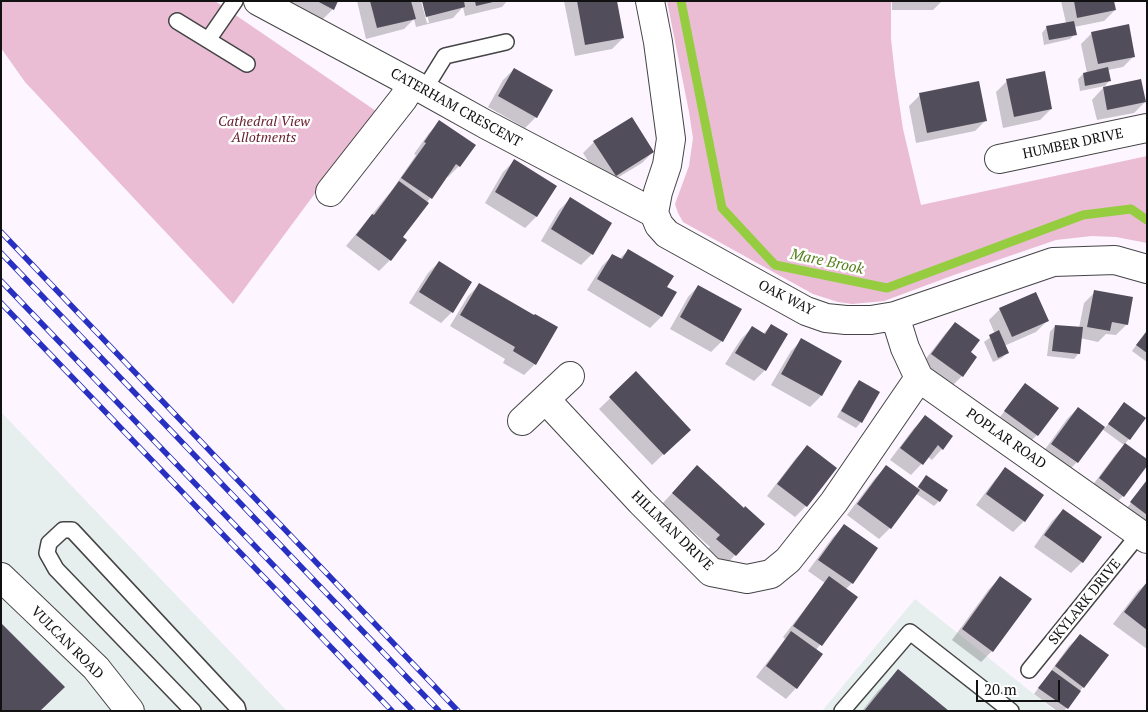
<!DOCTYPE html>
<html>
<head>
<meta charset="utf-8">
<style>
  body { margin:0 }
  #map { position:relative; width:1148px; height:712px; overflow:hidden; background:#fdf5ff; font-family:"PT Serif",serif }
  canvas { display:block }
  .frame { position:absolute; inset:0; border:2px solid #111; pointer-events:none }
  .scale { position:absolute; left:976px; top:680px; width:84px; height:22px; box-sizing:border-box; border:2px solid #111; border-top:0; padding-left:6px; font-size:15px; line-height:18px; white-space:nowrap; color:#111; -webkit-text-stroke:4px #fff; paint-order:stroke }
</style>
</head>
<body>
<div id="map">
<canvas width="1148" height="712"></canvas>
<div class="frame"></div>
<div class="scale">20 m</div>
</div>
<script>
const g = document.querySelector('canvas').getContext('2d');
g.lineJoin = 'round';
function fill(path, color) { g.fillStyle = color; g.fill(path, 'evenodd'); }
const shape = rows => new Path2D(rows.map(r => 'M' + r).join(''));
function strokePath(path, color, width, dash) { g.strokeStyle = color; g.lineWidth = width; g.lineCap = dash ? 'butt' : 'round'; g.setLineDash(dash || []); g.stroke(path); }
function label(font, color, halo, rows, align = 'center') {
  g.font = font + ' "PT Serif",serif'; g.lineWidth = 5; g.setLineDash([]); g.textBaseline = 'middle'; g.strokeStyle = halo; g.fillStyle = color; for (const [text, x, y, turn = 0] of rows) {
    g.save(); g.translate(x, y); g.rotate((+turn || 0) * Math.PI / 180); g.textAlign = isNaN(turn) ? turn : align; if (halo) g.strokeText(text, 0, 0); g.fillText(text, 0, 0); g.restore();
  }
}
fill(shape([
  [1,412,287,711,1,711],
  [915,599,1055,711,822,711]
]), '#e6efee');
fill(shape([
  [1,1,215,1,376,111,233,304,25,82,1,48],
  [667,1,891,1,891,39,895,75,903,129,921,205,1147,156,1147,243,1116,237,1092,236,1056,240,954,275,884,301,852,304,838,302,813,294,683,222,678,213,675,204,689,166,693,138,689,112]
]), '#eabdd5');
fill(shape([
  [286,1,337,1,333,9,322,20],
  [357,1,421,1,427,23,429,23,424,1,507,1,502,7,465,16,463,7,453,18,416,27,414,19,404,29,366,39],
  [564,1,616,1,623,38,612,49,575,56],
  [892,1,942,1,933,10,892,10],
  [960,1,1000,1,960,2],
  [1061,1,1113,1,1115,10,1104,21,1074,27,1075,34,1070,39,1044,45,1042,33,1047,27,1066,23],
  [1092,33,1134,56,1123,67,1108,70,1110,80,1105,86,1080,91,1078,79,1083,74,1087,73,1081,44],
  [514,69,536,117,525,128,488,107,503,80],
  [1007,81,1051,109,1040,120,1003,128,996,92],
  [1103,88,1145,102,1134,113,1097,120,1092,100],
  [920,95,986,120,975,131,916,143,909,106],
  [440,122,459,166,448,177,446,176,402,237,405,240,390,260,379,271,346,246,392,190,416,155,414,154,429,133],
  [594,142,653,152,642,163,604,186,583,153],
  [514,161,555,186,536,217,525,228,485,203,503,172],
  [570,199,611,223,592,254,581,265,541,241,559,210],
  [629,250,666,287,675,293,661,317,650,328,587,290,602,266,613,255,619,259],
  [439,262,452,312,441,323,409,303,428,273],
  [479,285,533,317,535,364,524,375,503,363,505,359,450,326,468,296],
  [698,286,722,341,711,352,670,329,688,297],
  [1095,292,1127,324,1116,335,1106,334,1098,342,1080,338,1079,353,1074,359,1047,356,1050,332,1055,326,1079,328,1084,303],
  [1000,309,1047,321,1036,332,1004,346,1007,353,1002,358,993,362,984,342,995,334,989,320],
  [955,323,970,352,962,376,951,387,921,365,945,334],
  [771,325,787,335,765,370,754,381,725,364,741,339,752,328,763,334],
  [1147,330,1147,362,1132,351],
  [802,340,840,362,821,396,810,407,771,385,791,351],
  [636,373,678,440,652,465,599,409],
  [859,382,861,422,856,428,837,417,854,387],
  [1025,384,1037,435,1032,440,1000,417],
  [1124,404,1144,419,1125,444,1123,496,1112,507,1089,490,1115,455,1124,445,1102,429,1077,462,1066,473,1041,455,1067,419,1078,408,1105,428],
  [925,417,942,449,932,460,928,457,911,475,890,460,914,428],
  [807,447,806,506,795,517,767,496,796,458],
  [886,467,916,489,921,482,939,501,934,506,915,493,890,528,879,539,847,515,875,478],
  [1005,469,1024,521,1013,532,976,505,995,480],
  [686,478,744,509,735,555,725,566,706,551,710,547,662,504],
  [1147,482,1147,519,1138,528,1127,508],
  [1063,510,1100,537,1082,562,1071,573,1034,547,1052,521],
  [844,526,852,583,845,590,856,598,816,650,796,688,786,699,756,677,785,639,783,637,825,583,808,571,833,537],
  [1000,578,992,651,981,662,952,640,989,589],
  [1147,583,1147,649,1113,624,1138,591],
  [1080,636,1083,687,1064,711,1057,711,1034,694,1069,646],
  [898,671,947,711,862,711,878,691]
]), '#0003');
strokePath(shape([
  [681,1,722,208,775,265,887,288,1083,215,1131,209,1147,220]
]), '#96cd40', 9);
fill(shape([
  [317,1,338,1,334,10],
  [370,1,411,1,416,19,377,28],
  [422,1,464,1,465,7,426,17],
  [475,1,492,1,493,2,476,6],
  [577,1,617,1,624,38,585,45],
  [1074,1,1114,1,1116,10,1077,18],
  [1074,21,1077,35,1049,40,1046,26],
  [1129,24,1135,57,1098,64,1091,32],
  [1108,67,1111,81,1085,86,1083,73],
  [514,68,553,90,537,118,498,96],
  [1045,71,1052,109,1014,117,1006,79],
  [1141,79,1146,102,1107,110,1103,87],
  [979,81,987,121,927,133,919,93],
  [632,117,654,152,616,176,593,141],
  [439,120,476,145,460,167,456,164,432,199,401,178,426,143,424,142],
  [514,159,557,186,537,217,495,192],
  [399,181,429,203,403,237,407,240,391,261,356,235,372,214,374,215],
  [570,197,612,223,593,255,551,229],
  [628,249,674,276,667,287,677,292,662,317,597,279,612,254,622,259],
  [439,261,472,282,453,313,419,292],
  [479,283,534,315,535,314,558,327,536,365,513,351,515,347,460,315],
  [698,285,742,309,723,342,680,317],
  [1094,290,1133,297,1128,325,1112,322,1110,331,1087,327],
  [1036,292,1049,321,1012,337,999,308],
  [955,322,980,340,971,352,977,357,963,377,931,354],
  [771,324,788,334,766,371,735,353,752,326,765,334],
  [1055,325,1083,327,1080,354,1052,351],
  [999,330,1009,353,998,358,989,335],
  [1147,331,1147,353,1136,345],
  [801,338,842,361,822,396,781,374],
  [636,371,691,430,664,455,609,397],
  [859,380,880,392,862,423,841,411],
  [1025,383,1059,408,1038,436,1004,411],
  [1124,402,1146,418,1130,440,1108,424],
  [1078,407,1105,427,1078,463,1051,444],
  [925,415,953,436,943,450,938,445,923,465,900,448],
  [1125,443,1147,459,1147,466,1124,497,1099,478],
  [807,445,837,468,807,507,777,484],
  [697,465,744,508,745,506,765,524,736,556,716,539,720,535,672,493],
  [886,465,920,490,891,529,857,504],
  [1005,467,1044,495,1025,522,986,494],
  [926,475,948,490,940,502,918,487],
  [1147,480,1147,515,1130,502],
  [1063,509,1102,537,1083,563,1044,535],
  [844,524,878,548,853,584,818,560],
  [829,576,858,597,822,646,793,626],
  [1000,576,1032,599,993,652,962,629],
  [1147,582,1147,630,1124,612],
  [1,623,65,687,40,711,1,711],
  [791,631,823,654,797,689,766,666],
  [1080,634,1109,655,1084,688,1055,666],
  [898,669,949,711,864,711],
  [1052,670,1081,691,1068,709,1038,688]
]), '#524d5a');
const service = shape([
  [177,21,247,64],
  [208,40,235,1],
  [424,90,445,56,506,42],
  [1029,670,1140,533],
  [193,711,56,569,47,553,49,543,63,530,72,530,237,707,238,711],
  [842,711,910,632,1011,711]
]);
const minor = shape([
  [258,1,424,90,485,124,654,213],
  [650,1,658,42,671,139,667,165,658,192,654,213,659,225,667,234,806,311,826,318,846,320,871,320,895,316,1053,262,1115,260,1147,269],
  [999,159,1147,128],
  [330,192,403,99,412,84],
  [895,316,905,348,919,378,1147,539],
  [546,400,641,502,711,572,747,579,771,574,788,560,834,502,919,378],
  [522,421,570,376],
  [1,577,96,668,130,711]
]);
strokePath(service, '#444', 18);
strokePath(minor, '#444', 30);
strokePath(service, '#fff', 15);
strokePath(minor, '#fff', 28);
const rail = shape([
  [1,232,458,711],
  [1,253,439,711],
  [1,281,413,711],
  [1,303,392,711]
]);
strokePath(rail, '#2830c2', 5.5);
strokePath(rail, '#fff', 4, [11]);
label('14px', '#111', '#fff', [
  ["CATERHAM CRESCENT",456,108,29],
  ["HUMBER DRIVE",1073,144,-12],
  ["OAK WAY",786,298,27],
  ["POPLAR ROAD",1006,439,35],
  ["HILLMAN DRIVE",672,531,44],
  ["SKYLARK DRIVE",1085,602,-51],
  ["VULCAN ROAD",67,643,45]
]);
label('italic 14px', '#6a2030', '#fff', [
  ["Cathedral View",264,122],
  ["Allotments",264,138]
]);
label('italic 15px', '#527f17', '#fff', [
  ["Mare Brook",827,262,12]
]);
</script>
</body>
</html>
